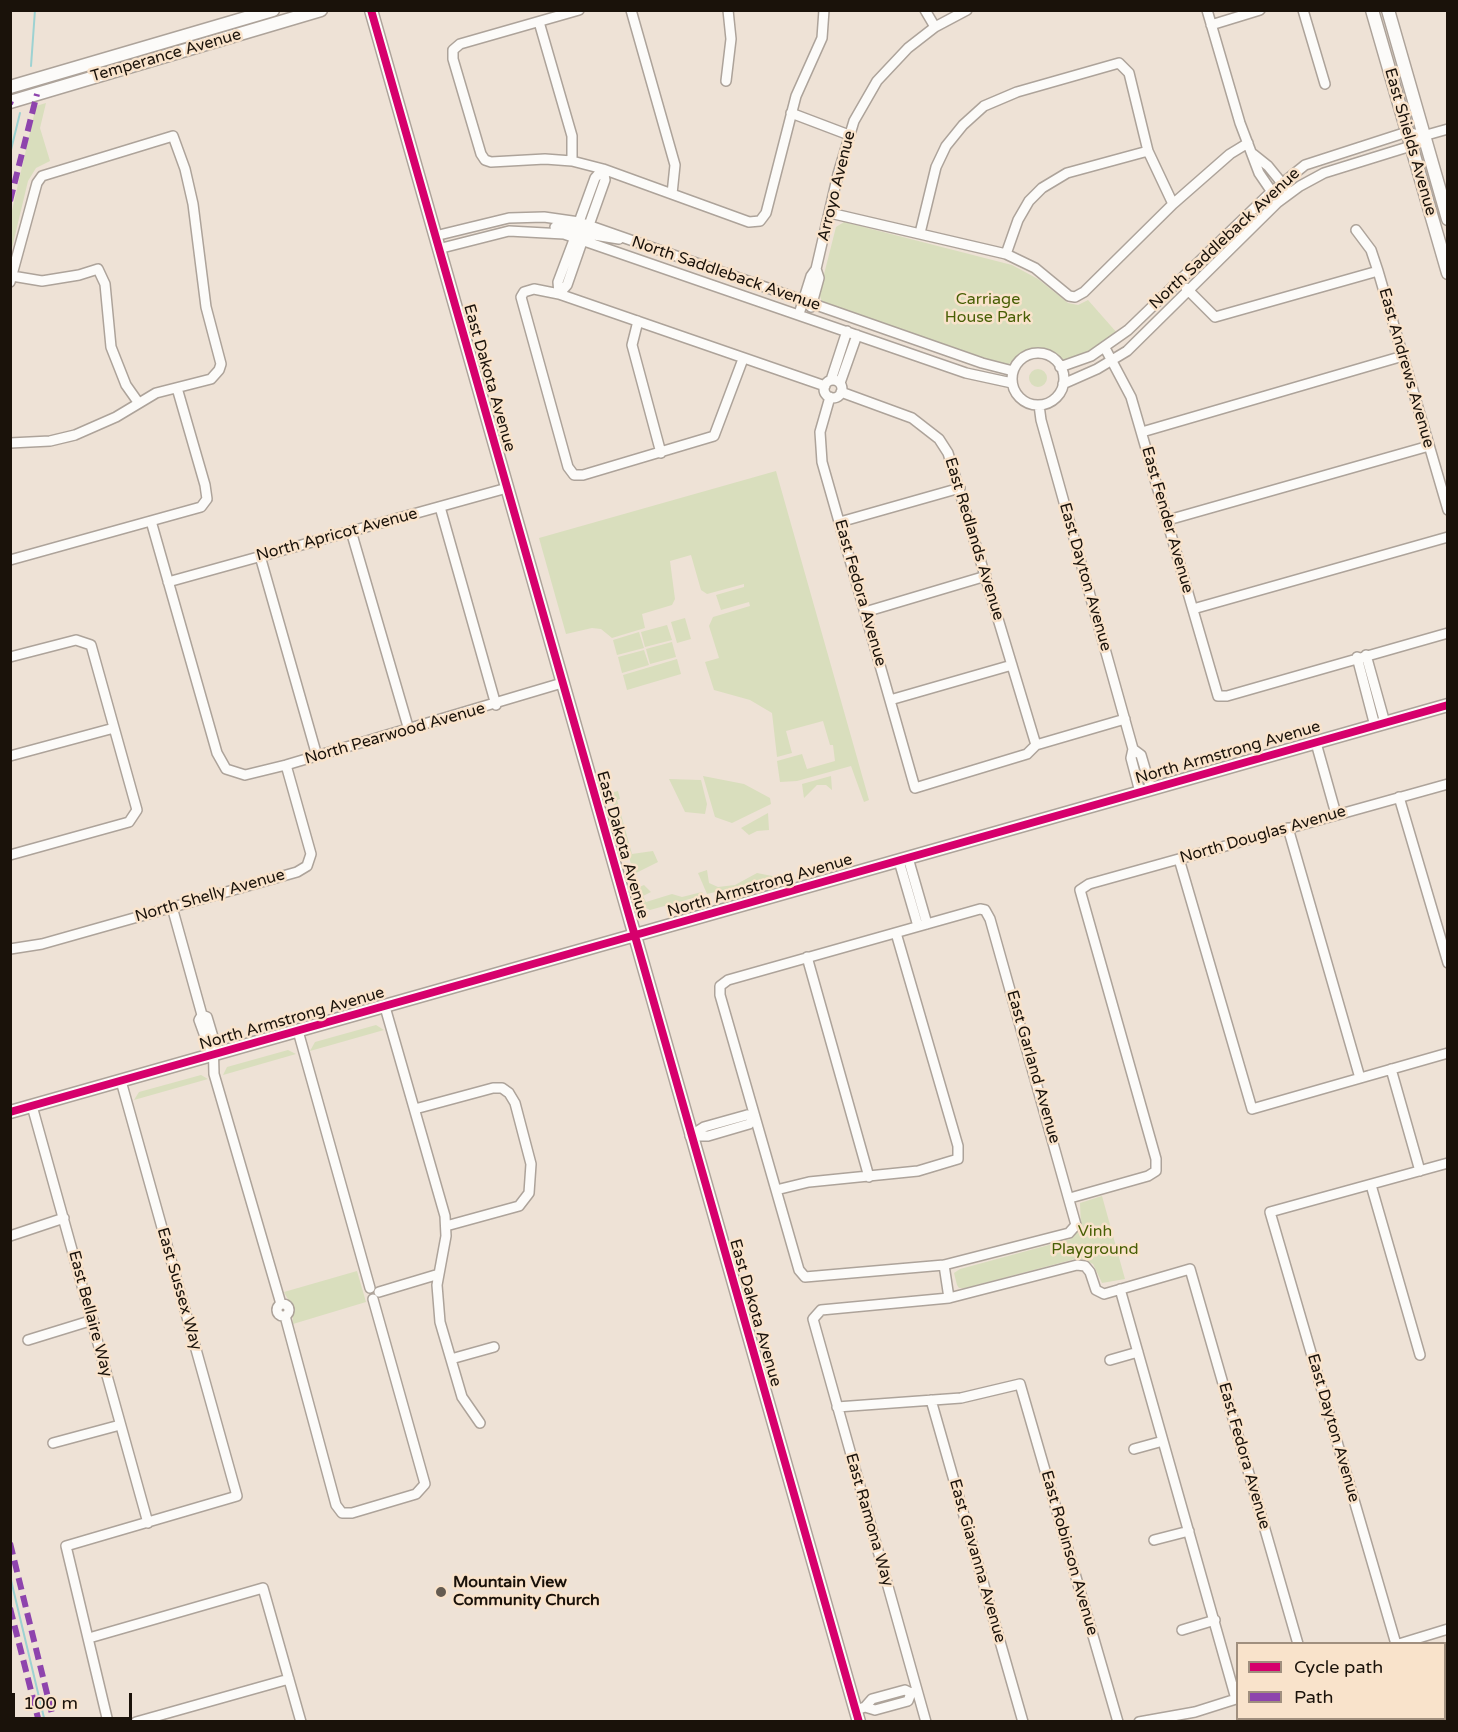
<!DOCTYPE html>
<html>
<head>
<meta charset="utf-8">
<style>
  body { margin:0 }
  #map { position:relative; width:1458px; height:1732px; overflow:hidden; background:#eee2d6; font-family:"Varela Round",sans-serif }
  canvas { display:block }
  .frame { position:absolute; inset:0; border:12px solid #1a120a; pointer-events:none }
  .legend { position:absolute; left:1236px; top:1642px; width:210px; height:78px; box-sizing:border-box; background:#f9e3cb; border:2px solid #a08f7e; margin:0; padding:8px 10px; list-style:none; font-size:18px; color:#1a120a }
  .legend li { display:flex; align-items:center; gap:12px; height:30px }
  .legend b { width:30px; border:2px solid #a08f7e }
  .scale { position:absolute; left:12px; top:1693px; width:120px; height:27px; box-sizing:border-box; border:3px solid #1a120a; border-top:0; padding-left:8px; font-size:18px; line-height:21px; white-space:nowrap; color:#1a120a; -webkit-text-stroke:4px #f9e3cb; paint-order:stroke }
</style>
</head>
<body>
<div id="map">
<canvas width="1458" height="1732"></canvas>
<div class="frame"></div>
<ul class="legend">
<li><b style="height:8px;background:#d6006c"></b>Cycle path</li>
<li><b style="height:8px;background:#8e44ad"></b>Path</li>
</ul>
<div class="scale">100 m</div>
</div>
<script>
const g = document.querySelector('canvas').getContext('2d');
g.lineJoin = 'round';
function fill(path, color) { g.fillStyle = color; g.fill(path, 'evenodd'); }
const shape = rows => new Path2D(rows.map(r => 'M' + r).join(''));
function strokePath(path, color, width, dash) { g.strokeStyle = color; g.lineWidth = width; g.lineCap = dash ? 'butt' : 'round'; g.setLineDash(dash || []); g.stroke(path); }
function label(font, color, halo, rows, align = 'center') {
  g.font = font + ' "Varela Round",sans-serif'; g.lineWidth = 5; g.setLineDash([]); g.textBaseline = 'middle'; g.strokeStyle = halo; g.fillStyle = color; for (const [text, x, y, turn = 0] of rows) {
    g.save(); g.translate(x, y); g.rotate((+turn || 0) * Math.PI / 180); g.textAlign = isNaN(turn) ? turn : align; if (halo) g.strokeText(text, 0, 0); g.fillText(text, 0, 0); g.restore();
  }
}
fill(shape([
  [46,103,40,128,50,161,36,168,28,181,11,252,11,215,36,106],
  [844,222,1012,265,1038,279,1068,303,1078,305,1088,300,1118,334,1077,359,1063,361,1044,349,1031,349,1022,352,1008,365,987,361,823,304,819,294,836,227],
  '1029 378a9 9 0 1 1 18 0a9 9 0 1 1-18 0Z',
  [776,471,869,800,864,802,851,766,797,781,780,782,777,761,802,754,807,769,835,761,833,745,830,745,823,721,786,731,792,753,777,757,772,713,750,700,714,690,705,662,719,658,709,626,713,617,750,606,749,602,721,610,716,595,744,587,744,584,707,594,701,590,691,555,670,561,675,599,672,605,642,614,645,628,612,638,601,629,592,628,566,634,539,538],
  [685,618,691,639,677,643,671,622],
  [667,625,672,640,645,647,641,632],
  [639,632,644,648,617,655,613,640],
  [672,642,676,657,650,664,646,649],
  [644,650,649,665,622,673,618,657],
  [677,659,681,674,627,690,623,675],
  [703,776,744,784,770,798,771,804,732,823,715,817],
  [831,776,832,790,826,785,817,785,804,798,802,784],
  [669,779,701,780,707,804,705,814,685,812],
  [618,791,620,799,617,800,632,854,653,851,658,862,634,874,610,793],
  [768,813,769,830,757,831,749,835,741,828],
  [707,870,709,883,718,887,735,885,757,873,777,877,707,894,698,873],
  [644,885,651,892,643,896,646,902,672,894,682,897,702,892,704,895,650,910,642,906,637,888],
  [376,1025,384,1030,310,1051,315,1042],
  [288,1050,296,1054,223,1075,227,1067],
  [201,1075,208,1079,134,1100,139,1092],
  [1102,1196,1125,1279,1102,1283,1093,1264,1079,1258,965,1288,959,1288,957,1285,954,1273,960,1269,1071,1239,1081,1227,1080,1203],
  [357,1271,366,1302,293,1324,292,1307,284,1292]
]), '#d9debd');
strokePath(shape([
  [31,66,35,10],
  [10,154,20,113],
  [10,1576,45,1722]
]), '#9dd2d2', 2);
const street = shape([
  [579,10,460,44,453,50,453,59,481,154,485,160,491,162,545,159,572,161,603,169,749,222,760,221,766,213,796,96,822,38,824,10],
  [631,10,675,165,672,194],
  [925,10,935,27],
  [1207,10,1240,123,1259,173,1274,195],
  [1303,10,1325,84],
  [539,22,572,136,572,161],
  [1211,25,1260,10],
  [726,81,731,39,728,10],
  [791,113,849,135],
  [1253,154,1268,166,1290,193],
  [830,213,1006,254,1035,268,1069,296,1075,297,1084,292,1173,204,1230,154,1248,143],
  [579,222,595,178,603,169],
  [555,227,575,228,589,225,605,180,603,169],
  [1356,230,1371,250,1378,271,1448,510],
  [920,233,936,167,946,146,963,125,984,106,1017,92,1119,63,1129,73,1148,151,1173,204],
  [435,236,509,218,544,217,579,222,982,363,1013,371],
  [438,249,509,231,564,234,966,373,1012,383],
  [1006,254,1018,220,1029,201,1042,188,1067,173,1148,151],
  [12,276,42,281,79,275,98,269,105,284,111,347,126,385,138,402],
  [10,282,37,183,42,176,173,136,185,169,193,204,206,307,221,364,219,370,211,379,156,393,116,417,75,435,50,441,10,443],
  [1186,288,1215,317,1378,271],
  [559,294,558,282,575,237,588,234,619,239],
  [559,294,567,285,583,239],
  [811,307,819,278,816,269],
  [799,314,811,276,816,269,838,174,854,121,877,81,908,48,935,27,967,10],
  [638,321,632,345,661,453],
  [1105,348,1131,397,1218,696,1227,696,1448,633],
  '1012 379a26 26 0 1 1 52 0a26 26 0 1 1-52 0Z',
  [743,359,714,436,583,475,574,475,568,467,521,297,524,292,534,289,559,294,825,386],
  [1060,367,1091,356,1128,330,1269,194,1305,165,1407,132,1423,136],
  [831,380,847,331],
  '824 389a9 9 0 1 1 18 0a9 9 0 1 1-18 0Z',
  [840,383,857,335],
  [1063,384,1097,369,1127,351,1277,203,1300,186,1324,173,1411,146,1423,136,1448,129],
  [841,392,912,418,939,439,948,453,1036,745],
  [830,397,820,432,822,462,915,788,1027,754,1036,745,1125,719],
  [1039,405,1041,420,1133,749,1131,758,1140,792],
  [1142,432,1403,356],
  [440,507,496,705],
  [1168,520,1429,446],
  [151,521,217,753,226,769,245,775,286,765,562,683],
  [840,522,960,488],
  [351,531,409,730],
  [260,556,317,756],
  [10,560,201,507,207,499,205,485,177,388],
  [168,582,507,488],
  [1193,609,1448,537],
  [865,612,986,576],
  [1366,655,1385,723],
  [10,657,76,640,91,645,137,810,129,822,10,855],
  [1357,657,1375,726],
  [890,700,1012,665],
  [1316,743,1336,814],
  [1133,749,1141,755,1151,789],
  [10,756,114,728],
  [1399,797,1448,963],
  [1288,828,1360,1078],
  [908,858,927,924],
  [1179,859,1252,1109,1448,1053],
  [899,861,918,926],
  [172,907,202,1015,199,1020,211,1053],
  [980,909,985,910,990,919,1076,1225,1069,1233,944,1265,805,1277,799,1270,720,995,720,986,728,980,980,909],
  [10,949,42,944,297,872,307,866,311,854,286,765],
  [807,957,869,1177],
  [385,1007,445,1216,446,1236,437,1285,440,1322,462,1397,480,1423],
  [202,1015,207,1017,213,1037,214,1074,281,1304],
  [298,1031,370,1288],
  [1391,1069,1420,1171],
  [32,1106,148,1523],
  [415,1109,493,1088,502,1088,509,1093,515,1103,531,1164,529,1193,519,1206,446,1226],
  [747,1115,755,1118,749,1124,708,1136,690,1136,704,1127,747,1115],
  [1371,1185,1420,1355],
  [776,1190,809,1182,918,1171,958,1159,958,1146,896,933],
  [1070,1198,1148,1176,1156,1171,1156,1159,1080,890,1089,884,1448,784],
  [10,1236,64,1218],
  [944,1265,949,1298],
  [1120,1289,1236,1699,1195,1712,1139,1722],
  [379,1292,439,1274],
  '277 1310a6 6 0 1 1 12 0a6 6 0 1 1-12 0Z',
  [285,1316,336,1505,342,1513,352,1513,416,1494,425,1484,373,1299],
  [28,1340,93,1320],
  [451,1359,494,1347],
  [1110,1360,1138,1352],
  [931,1400,1023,1722],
  [837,1407,961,1398,1020,1384,1118,1722],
  [53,1443,120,1425],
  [1134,1449,1163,1441],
  [1154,1540,1189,1531],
  [1182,1630,1215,1620],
  [89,1638,263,1588,301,1722],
  [1396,1644,1270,1212,1448,1163],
  [1399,1644,1448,1629],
  [865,1707,872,1699,905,1690,911,1693,917,1692],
  [856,1710,865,1707,875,1710,908,1701,911,1693],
  [1318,1718,1319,1722],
  [108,1722,66,1546,237,1496,121,1081],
  [136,1722,289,1679],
  [926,1722,813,1319,821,1310,949,1298,1077,1265,1085,1266,1090,1272,1096,1290,1104,1294,1190,1269,1298,1644]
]);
const secondary = shape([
  [371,10,859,1722],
  [1372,10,1448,273],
  [1388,10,1448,219],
  [10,87,273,10],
  [10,102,321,10],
  [10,1112,1448,705],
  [1444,1702,1448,1702],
  [1377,1722,1388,1718],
  [1438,1722,1448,1719]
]);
strokePath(street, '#ada39a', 12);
strokePath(secondary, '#ada39a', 15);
strokePath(street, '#fcfbf9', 9);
strokePath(secondary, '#fcfbf9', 12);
strokePath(shape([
  [10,104,11,101],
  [10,201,37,94],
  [10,1543,54,1722],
  [10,1608,39,1722]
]), '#8e44ad', 6, [12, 6]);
strokePath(shape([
  [371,10,859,1722],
  [10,1112,1448,705]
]), '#d6006c', 8);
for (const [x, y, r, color] of [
  [441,1592,6,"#645b51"]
]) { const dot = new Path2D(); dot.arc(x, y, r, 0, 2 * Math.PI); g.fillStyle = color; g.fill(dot); strokePath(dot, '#f9e3cb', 2); }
label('16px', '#1a120a', '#f9e3cb', [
  ["Temperance Avenue",166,56,-16],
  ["East Shields Avenue",1410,142,74],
  ["Arroyo Avenue",837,186,-76],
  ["North Saddleback Avenue",1225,239,-43],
  ["North Saddleback Avenue",726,274,19],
  ["East Andrews Avenue",1406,368,74],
  ["East Dakota Avenue",489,378,74],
  ["East Fender Avenue",1167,520,74],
  ["North Apricot Avenue",337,535,-15],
  ["East Redlands Avenue",974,539,73],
  ["East Dayton Avenue",1085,577,74],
  ["East Fedora Avenue",860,593,74],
  ["North Pearwood Avenue",395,734,-16],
  ["North Armstrong Avenue",1228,753,-16],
  ["North Douglas Avenue",1263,835,-16],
  ["East Dakota Avenue",622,845,74],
  ["North Armstrong Avenue",760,886,-16],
  ["North Shelly Avenue",210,896,-16],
  ["North Armstrong Avenue",292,1019,-16],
  ["East Garland Avenue",1033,1067,74],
  ["East Sussex Way",179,1289,74],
  ["East Dakota Avenue",755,1313,74],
  ["East Bellaire Way",90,1314,75],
  ["East Dayton Avenue",1333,1428,74],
  ["East Fedora Avenue",1244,1456,74],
  ["East Ramona Way",869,1520,74],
  ["East Robinson Avenue",1069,1553,74],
  ["East Giavanna Avenue",977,1561,74]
]);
label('16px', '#485f05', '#f9e3cb', [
  ["Carriage",988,300],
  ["House Park",988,318],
  ["Vinh",1095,1232],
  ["Playground",1095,1250]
]);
label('bold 16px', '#1a120a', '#f9e3cb', [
  ["Mountain View",453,1583],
  ["Community Church",453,1601]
], 'left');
</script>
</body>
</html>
